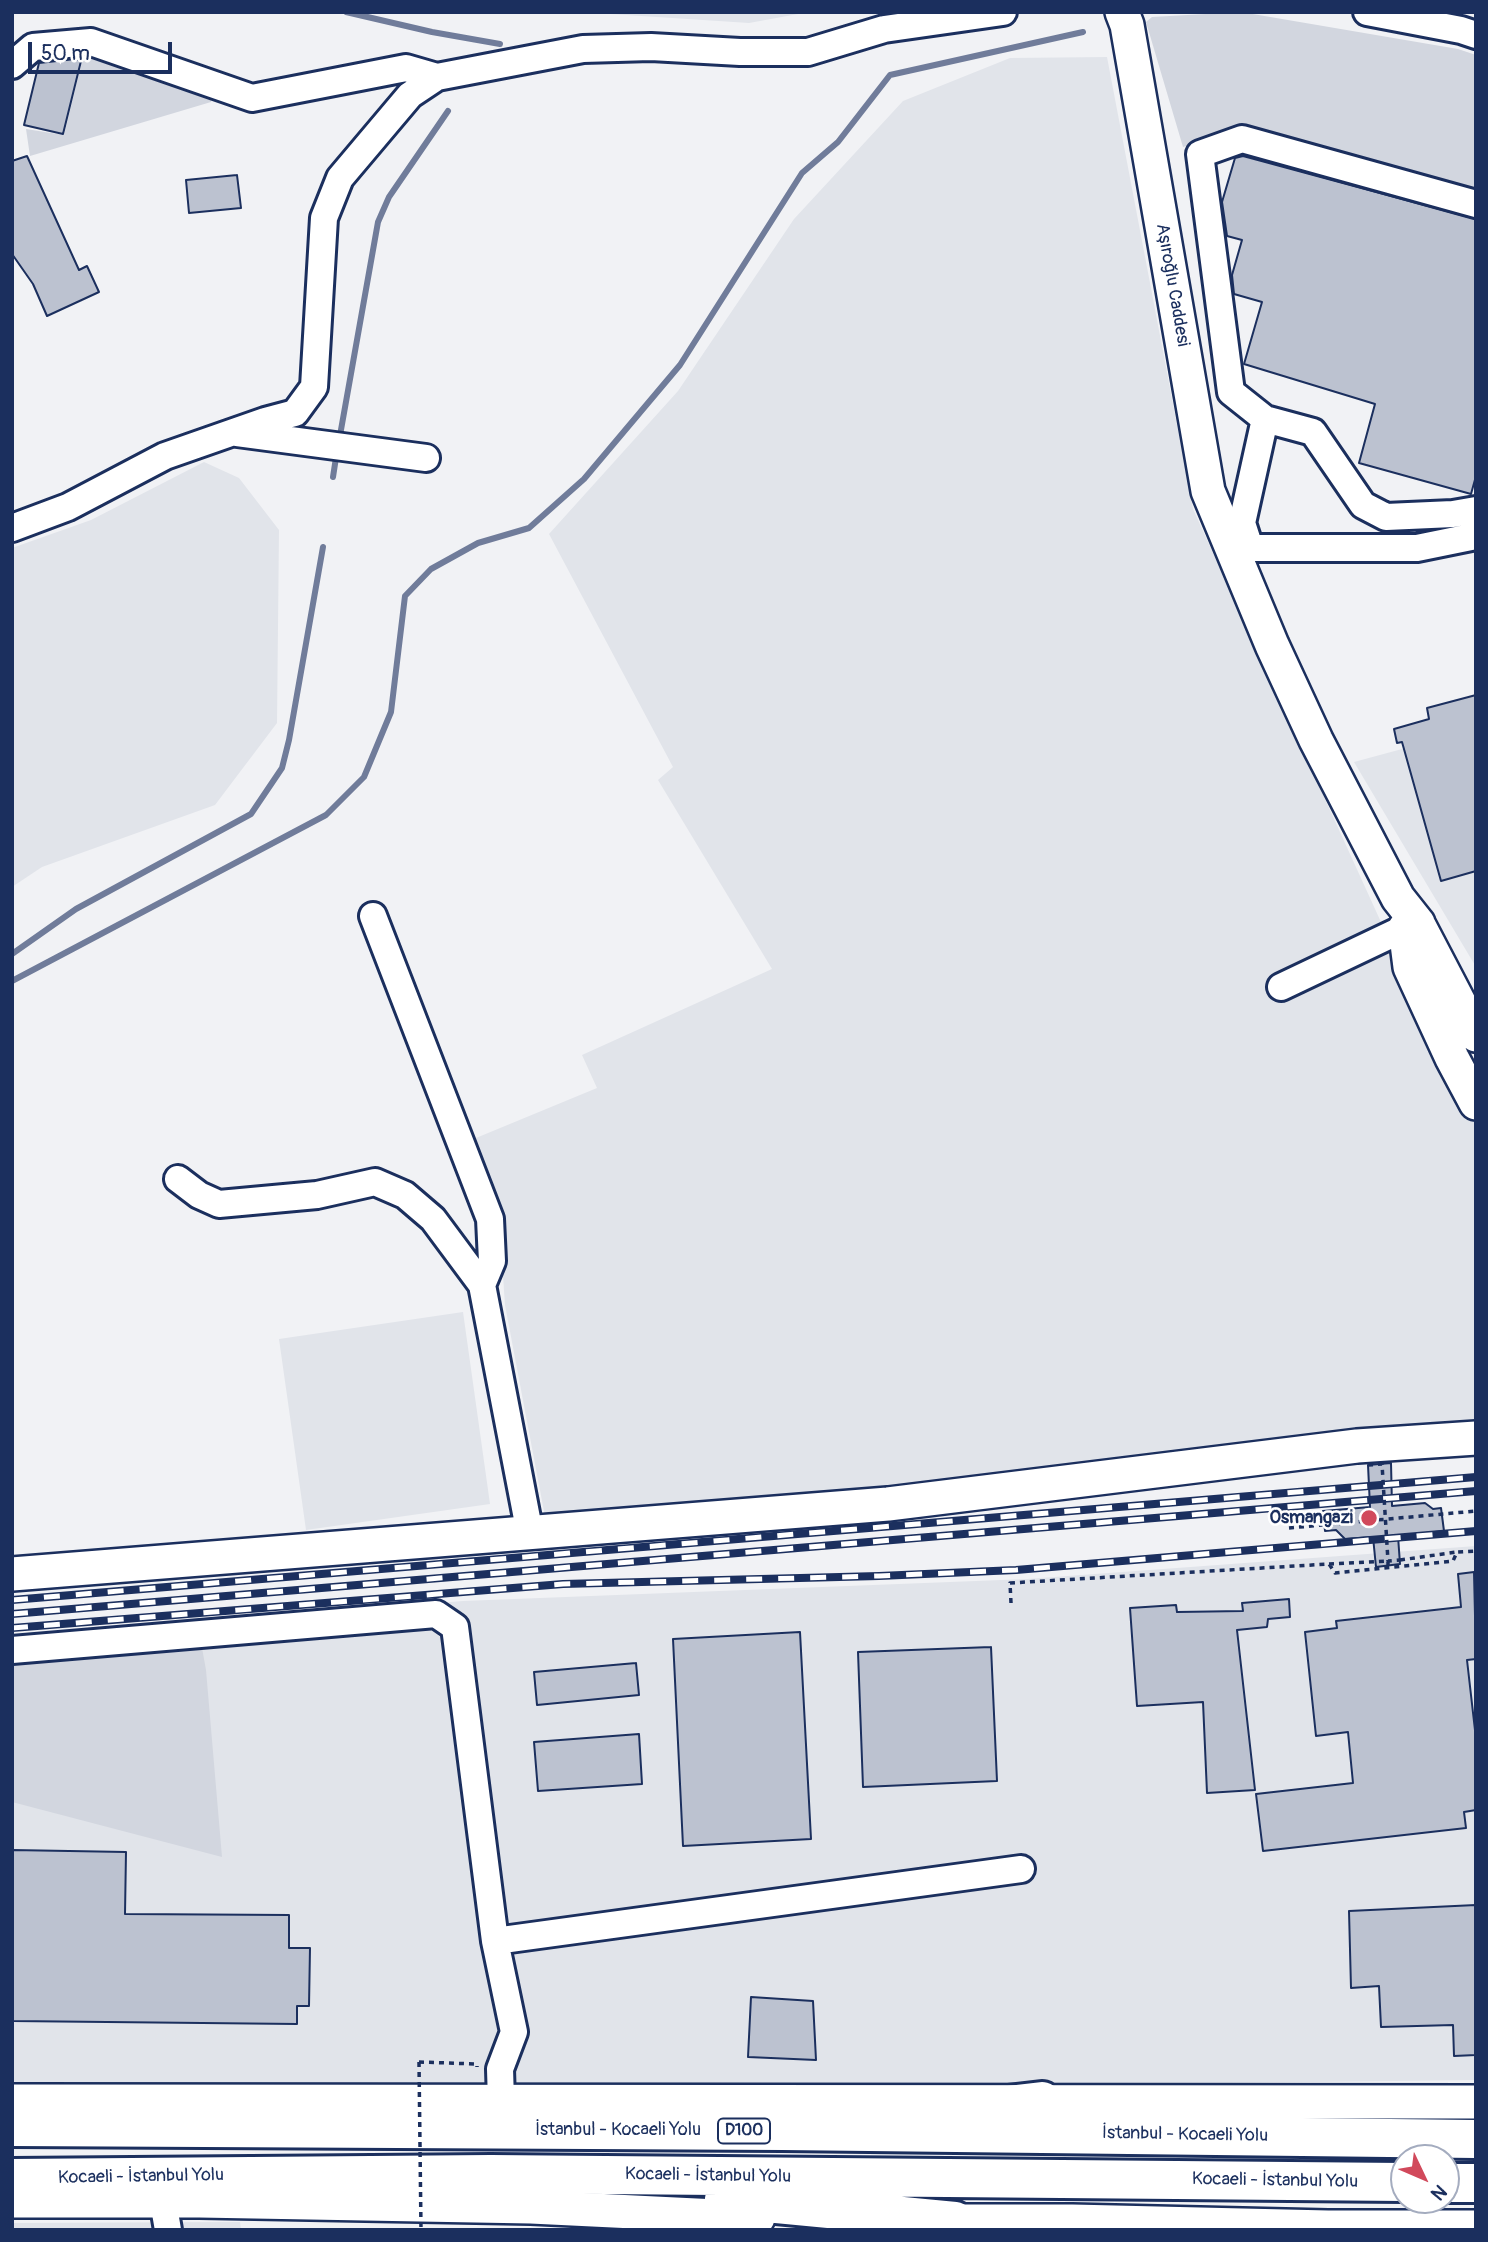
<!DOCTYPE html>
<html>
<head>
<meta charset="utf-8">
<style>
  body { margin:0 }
  #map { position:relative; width:1488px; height:2242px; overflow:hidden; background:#f1f2f5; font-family:Pangolin,sans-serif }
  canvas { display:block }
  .frame { position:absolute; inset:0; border:14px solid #1b2f5e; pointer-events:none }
  .north { position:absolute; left:1390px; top:2144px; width:70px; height:70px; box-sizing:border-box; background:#fff; border:2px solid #a4acbf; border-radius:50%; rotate:134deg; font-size:19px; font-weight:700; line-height:28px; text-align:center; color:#1b2f5e }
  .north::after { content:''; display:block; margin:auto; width:24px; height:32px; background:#d1495b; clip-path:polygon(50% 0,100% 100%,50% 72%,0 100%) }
  .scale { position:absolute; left:28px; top:42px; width:144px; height:32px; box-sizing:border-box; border:4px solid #1b2f5e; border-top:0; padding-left:9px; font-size:21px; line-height:24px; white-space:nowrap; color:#1b2f5e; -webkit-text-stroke:5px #fff; paint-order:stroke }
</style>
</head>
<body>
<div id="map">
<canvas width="1488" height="2242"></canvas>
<div class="frame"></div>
<div class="north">N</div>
<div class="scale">50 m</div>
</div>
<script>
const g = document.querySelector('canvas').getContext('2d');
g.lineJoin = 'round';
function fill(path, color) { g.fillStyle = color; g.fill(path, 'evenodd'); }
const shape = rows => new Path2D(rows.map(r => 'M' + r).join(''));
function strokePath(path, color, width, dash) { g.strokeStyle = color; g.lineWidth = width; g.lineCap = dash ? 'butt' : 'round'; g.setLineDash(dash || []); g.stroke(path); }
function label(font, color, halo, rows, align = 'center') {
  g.font = font + ' Pangolin,sans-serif'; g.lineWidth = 5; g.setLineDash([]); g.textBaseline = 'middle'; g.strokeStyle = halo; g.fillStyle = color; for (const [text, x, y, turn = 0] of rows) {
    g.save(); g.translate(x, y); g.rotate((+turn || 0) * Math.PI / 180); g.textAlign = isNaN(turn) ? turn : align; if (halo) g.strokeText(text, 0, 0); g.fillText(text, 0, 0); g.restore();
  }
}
fill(shape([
  [580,12,809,12,749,23],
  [1107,57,1193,509,1431,1032,1476,1116,1476,1423,546,1522,505,1305,499,1216,459,1145,597,1088,582,1055,772,969,658,780,673,767,549,534,678,391,794,219,903,101,1010,58],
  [204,462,239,478,279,530,277,723,215,805,42,867,12,887,12,548,91,520],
  [1476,729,1476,967,1354,762],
  [463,1312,490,1504,306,1530,279,1339],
  [1476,1546,1476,2080,12,2098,12,1638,463,1601,1027,1579],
  [240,2222,241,2230,12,2230,12,2223]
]), '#e1e4ea');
fill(shape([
  [1241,12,1458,49,1476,55,1476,198,1248,130,1183,147,1146,22,1152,17],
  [93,53,212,97,211,102,30,156,26,129,64,135,83,57],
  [202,1648,206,1670,222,1857,12,1802,12,1663]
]), '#d2d6df');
strokePath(shape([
  [346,12,432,32,500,44],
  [339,441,378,222,389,197,448,111],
  [333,477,337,451],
  [12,954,76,909,251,814,282,768,289,740,323,547],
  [12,981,326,815,364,777,391,712,405,596,431,569,478,543,529,528,584,479,680,365,802,173,838,142,890,75,1083,32]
]), '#707c9a', 6);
const building = shape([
  [75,59,81,61,63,134,24,125,39,63,75,59],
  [27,156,79,270,87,266,99,292,47,316,33,284,12,254,12,161,27,156],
  [1243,156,1476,219,1476,476,1471,494,1359,463,1375,404,1244,364,1262,302,1234,294,1232,275,1242,240,1227,236,1222,202,1235,158,1243,156],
  [237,175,241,208,189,213,186,180,237,175],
  [1476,695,1476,871,1441,881,1402,742,1397,743,1394,729,1429,719,1427,708,1476,695],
  [1391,1463,1392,1506,1425,1503,1433,1509,1441,1508,1444,1531,1398,1536,1400,1564,1376,1567,1373,1537,1345,1539,1336,1530,1325,1531,1323,1511,1370,1507,1368,1465,1391,1463],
  [1474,1572,1476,1659,1467,1660,1476,1739,1476,1810,1464,1812,1466,1828,1263,1851,1256,1794,1353,1783,1348,1732,1316,1736,1305,1632,1337,1628,1336,1621,1461,1607,1458,1574,1474,1572],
  [1289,1599,1290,1617,1268,1619,1267,1627,1237,1630,1255,1790,1207,1793,1203,1702,1137,1706,1130,1608,1176,1605,1177,1612,1243,1611,1242,1603,1289,1599],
  [800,1632,811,1839,683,1846,673,1639,800,1632],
  [991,1647,997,1781,863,1787,858,1652,991,1647],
  [636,1663,639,1695,537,1705,534,1672,636,1663],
  [639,1734,642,1784,538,1791,534,1742,639,1734],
  [12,1850,126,1852,125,1914,289,1915,289,1948,310,1948,309,2006,297,2006,297,2024,12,2021,12,1850],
  [1476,1905,1476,2055,1454,2056,1453,2025,1381,2027,1379,1986,1351,1988,1349,1911,1476,1905],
  [751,1997,813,2001,816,2060,748,2057,751,1997]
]);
fill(building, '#bcc2d0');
strokePath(building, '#1b2f5e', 2);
const minor = shape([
  [1367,12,1461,30,1476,35],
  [12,65,33,47,91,42,252,98,406,68,437,77,583,49,651,47,740,52,808,52,884,29,1003,12],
  [1265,419,1231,392,1200,154,1242,139,1476,204],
  [237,433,426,458],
  [12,528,68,507,165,456,265,421,295,413,314,387,324,218,340,178,410,95,437,77],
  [1250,548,1242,523,1265,419,1313,432,1363,505,1386,517,1453,514,1476,510],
  [1235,553,1250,548,1417,548,1476,536],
  [373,916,490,1219,492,1261,482,1285,530,1534],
  [1281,987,1405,928],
  [178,1179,199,1195,219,1204,317,1195,375,1182,405,1195,433,1219,482,1285],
  [12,1650,436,1614,455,1627,495,1941,514,2032,500,2069,501,2101],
  [495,1941,1021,1869],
  [163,2201,168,2230]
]);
const major = shape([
  [1122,12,1127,25,1208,491,1272,645,1316,740,1398,898,1417,922,1476,1035],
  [1418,923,1405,928,1410,967,1452,1058,1476,1103],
  [12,1574,888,1504,1357,1446,1476,1438],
  [12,2101,1476,2102],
  [12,2201,199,2201,531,2207,758,2218],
  [928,2221,1072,2221,1328,2227,1476,2227]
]);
const highway = shape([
  [947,2112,1042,2101],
  [12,2127,782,2131,1476,2139],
  [12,2178,491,2174,1404,2182],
  [1446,2183,1476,2183],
  [724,2199,955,2221]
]);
strokePath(minor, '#1b2f5e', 32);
strokePath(major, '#1b2f5e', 38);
strokePath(highway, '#1b2f5e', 44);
strokePath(shape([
  [1289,1528,1476,1511],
  [1400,1560,1457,1552],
  [1329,1564,1388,1561,1388,1566],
  [1011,1603,1010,1583,1329,1564,1335,1573,1453,1561,1457,1552,1476,1551],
  [419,2062,477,2064,477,2067]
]), '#1b2f5e', 3.5, [5, 5]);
strokePath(minor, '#fff', 26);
strokePath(major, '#fff', 33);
strokePath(highway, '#fff', 38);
const rail = shape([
  [12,1600,1476,1477],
  [12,1614,1476,1491],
  [12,1628,563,1584,879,1576,1016,1570,1476,1531]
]);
strokePath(rail, '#1b2f5e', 8);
strokePath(rail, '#fff', 5, [16]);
strokePath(shape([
  [1368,1465,1382,1464,1388,1561,1400,1560],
  [419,2062,421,2230]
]), '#1b2f5e', 3.5, [5, 5]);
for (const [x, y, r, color] of [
  [1369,1518,9,"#d1495b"]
]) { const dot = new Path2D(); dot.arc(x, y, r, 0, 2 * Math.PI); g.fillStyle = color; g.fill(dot); strokePath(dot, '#fff', 2.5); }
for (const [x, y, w] of [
  [744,2131,52]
]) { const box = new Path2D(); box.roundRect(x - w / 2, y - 12.5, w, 25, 5); g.fillStyle = '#fff'; g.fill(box); strokePath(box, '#1b2f5e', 2); }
label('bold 16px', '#1b2f5e', null, [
  ["D100",744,2131]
]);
label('18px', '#1b2f5e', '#fff', [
  ["Aşıroğlu Caddesi",1172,285,80],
  ["İstanbul - Kocaeli Yolu",618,2130],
  ["İstanbul - Kocaeli Yolu",1185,2135,1],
  ["Kocaeli - İstanbul Yolu",708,2176,1],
  ["Kocaeli - İstanbul Yolu",141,2177,-1],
  ["Kocaeli - İstanbul Yolu",1275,2181,1]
]);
label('bold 18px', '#1b2f5e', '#fff', [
  ["Osmangazi",1353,1518]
], 'right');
</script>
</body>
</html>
